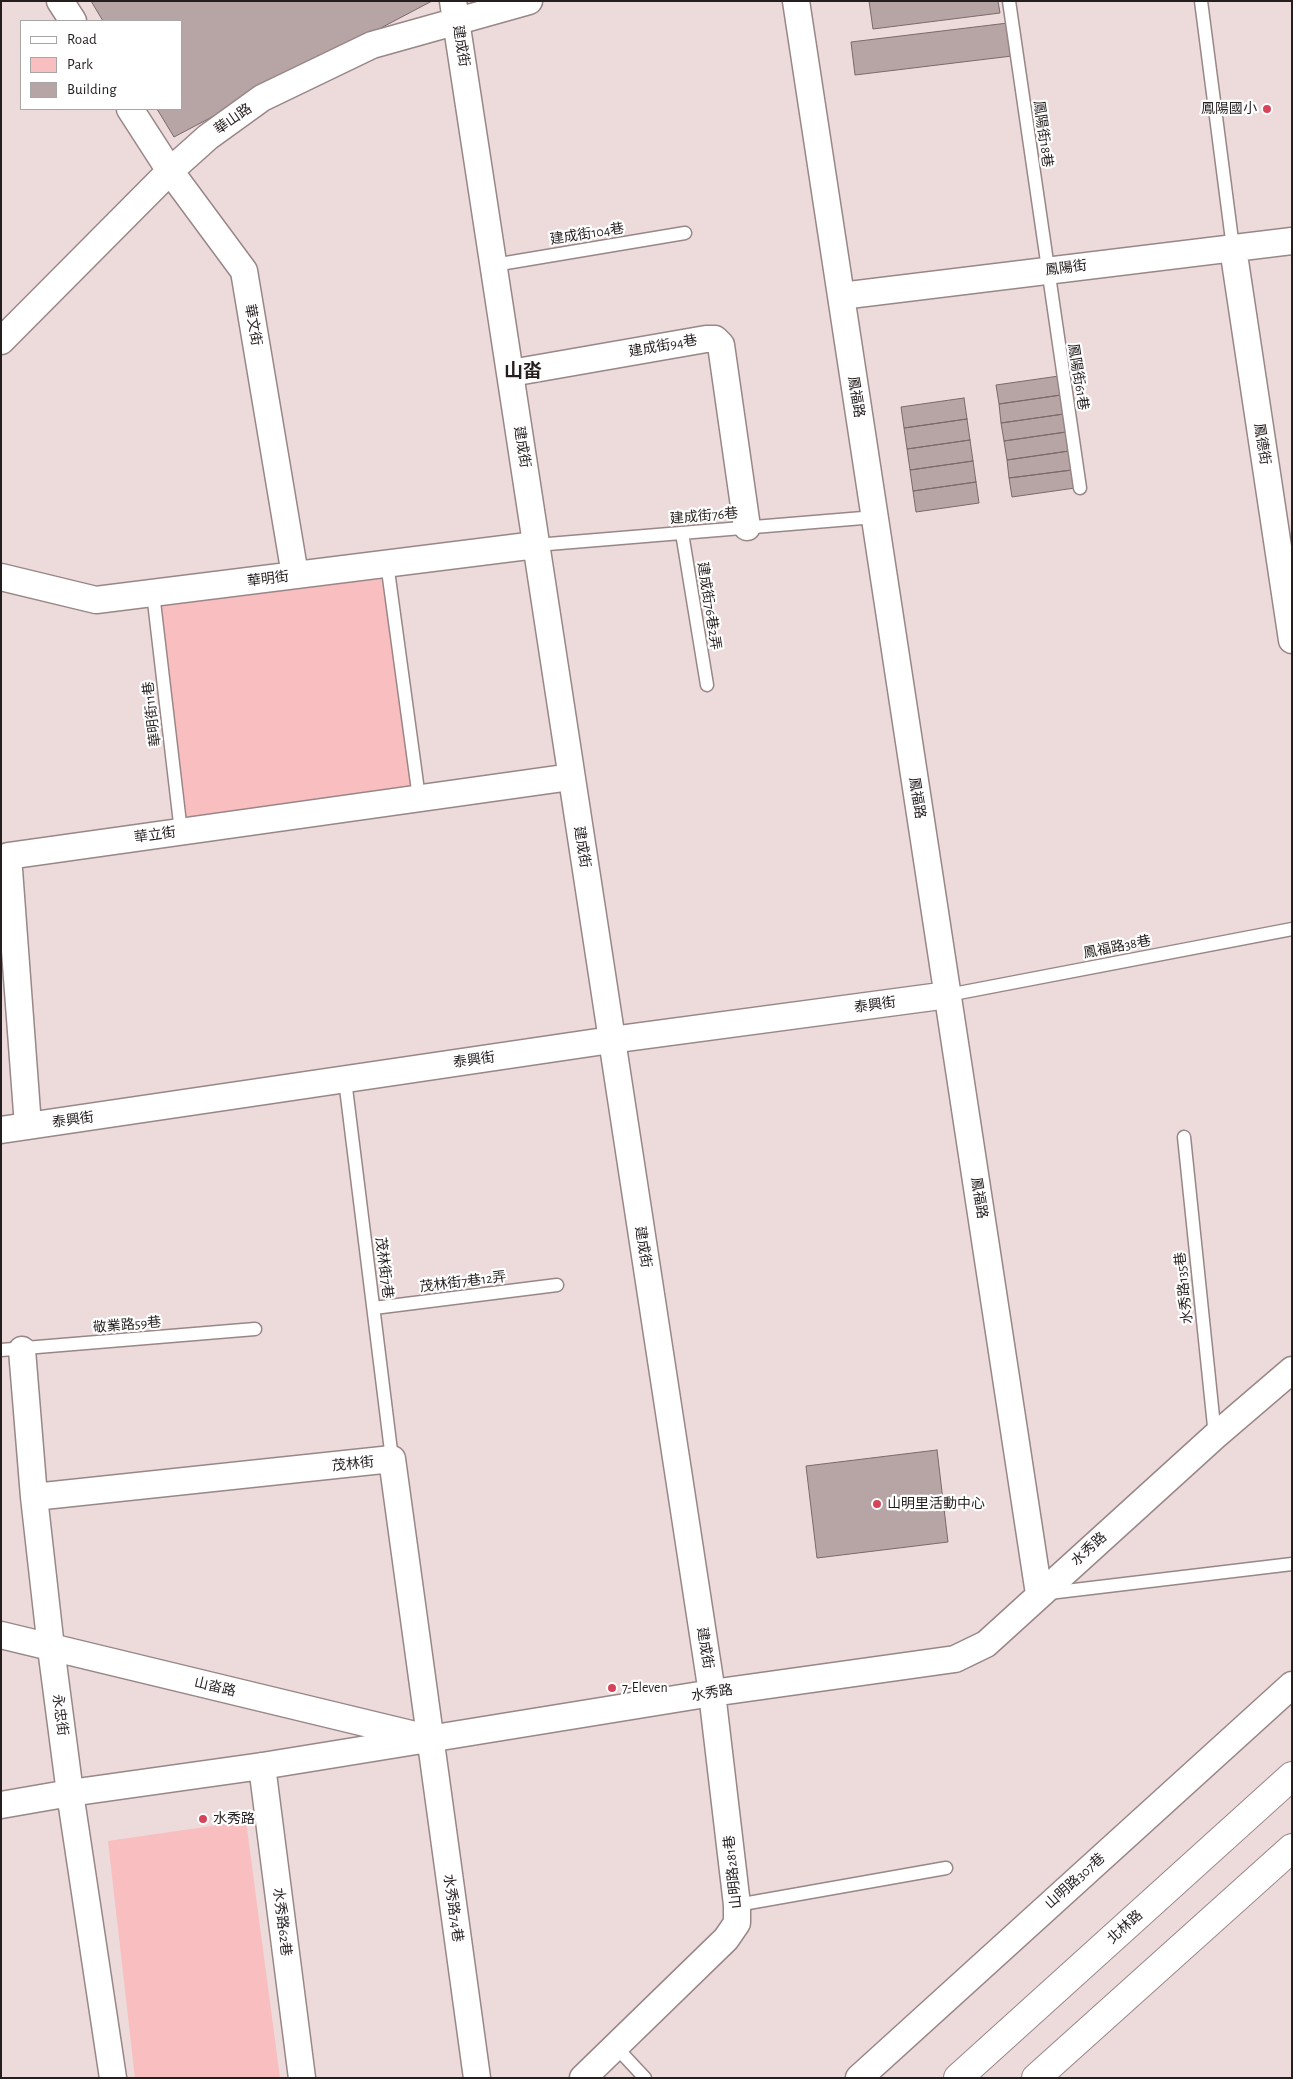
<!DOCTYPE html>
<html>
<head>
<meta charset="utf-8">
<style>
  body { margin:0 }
  #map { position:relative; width:1293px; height:2079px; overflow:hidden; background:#eddada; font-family:"Alegreya Sans",sans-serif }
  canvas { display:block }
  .frame { position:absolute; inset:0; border:2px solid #251e1e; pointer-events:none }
  .legend { position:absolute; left:20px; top:20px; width:162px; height:90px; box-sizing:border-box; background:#fff; border:1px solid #a8a5a5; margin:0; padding:6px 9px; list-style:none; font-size:15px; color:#251e1e }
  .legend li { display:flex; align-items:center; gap:10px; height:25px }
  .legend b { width:25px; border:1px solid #a8a5a5 }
</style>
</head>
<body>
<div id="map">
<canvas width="1293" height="2079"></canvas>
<div class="frame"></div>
<ul class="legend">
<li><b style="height:6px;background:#fff"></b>Road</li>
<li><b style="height:14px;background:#f9bebf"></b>Park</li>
<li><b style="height:14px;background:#b7a5a5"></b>Building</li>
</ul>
</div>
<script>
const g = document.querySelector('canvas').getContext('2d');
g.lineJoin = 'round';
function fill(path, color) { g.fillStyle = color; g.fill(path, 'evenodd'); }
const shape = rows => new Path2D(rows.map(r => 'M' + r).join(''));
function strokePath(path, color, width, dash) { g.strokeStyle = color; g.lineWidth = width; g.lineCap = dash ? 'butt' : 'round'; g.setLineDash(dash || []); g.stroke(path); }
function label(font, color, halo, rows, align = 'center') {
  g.font = font + ' "Alegreya Sans","Noto Sans TC",sans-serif'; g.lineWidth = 4.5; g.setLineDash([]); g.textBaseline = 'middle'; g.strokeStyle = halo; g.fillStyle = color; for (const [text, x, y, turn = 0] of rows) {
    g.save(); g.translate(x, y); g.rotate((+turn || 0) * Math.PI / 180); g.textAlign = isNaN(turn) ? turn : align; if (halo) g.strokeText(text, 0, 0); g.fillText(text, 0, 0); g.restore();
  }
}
fill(shape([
  [381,571,412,793,187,824,160,599],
  [246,1821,280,2078,135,2078,108,1841]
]), '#f9bebf');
const building = shape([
  [91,1,432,1,174,137,157,109,181,109,181,21,103,21,91,1],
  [869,1,998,1,1000,13,873,29,869,1],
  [1008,23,1012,56,855,75,851,42,1008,23],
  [1059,376,1061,395,999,404,996,385,1059,376],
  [1061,395,1064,414,1001,423,999,404,1061,395],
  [964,398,967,419,904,428,901,407,964,398],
  [1064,414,1066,432,1004,441,1001,423,1064,414],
  [967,419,970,440,907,449,904,428,967,419],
  [1066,432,1069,451,1007,460,1004,441,1066,432],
  [970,440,973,461,910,470,907,449,970,440],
  [1069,451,1072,470,1009,478,1007,460,1069,451],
  [973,461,976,482,913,491,910,470,973,461],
  [1072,470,1075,488,1012,497,1009,478,1072,470],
  [976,482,979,503,916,512,913,491,976,482],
  [937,1450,948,1542,817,1558,806,1466,937,1450]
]);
fill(building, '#b7a5a5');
strokePath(building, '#7a696a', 1);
const lane = shape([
  [1009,1,1080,488],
  [1201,1,1233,248],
  [494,265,685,233],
  [682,533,707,685],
  [536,545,875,517],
  [387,563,419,798],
  [153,593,181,832],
  [948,995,1292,929],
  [345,1080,392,1459],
  [1184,1137,1215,1436],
  [374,1308,557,1285],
  [1,1350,255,1329],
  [1049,1593,1292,1564],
  [737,1905,946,1868],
  [616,2047,645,2078]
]);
const street = shape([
  [60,1,73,21],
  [453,1,712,1693,737,1905,737,1923,726,1939,583,2078],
  [796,1,1039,1594],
  [130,109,170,171,244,271,295,575],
  [1233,248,1292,640],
  [841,296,1292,241],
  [1,341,170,171,208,137,262,98,372,45,529,1],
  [511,373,706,339,715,339,721,345,747,527],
  [1,577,96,600,536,545],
  [28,1126,8,856,571,777],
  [1,1130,611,1040,948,995],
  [22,1350,34,1497,51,1648,70,1793,113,2078],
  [34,1497,392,1459,477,2078],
  [1,1635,419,1736],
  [262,1766,302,2078],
  [1,1805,70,1793,262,1766,712,1693,955,1659,986,1644,1215,1436,1292,1370],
  [859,2078,1292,1685]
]);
const secondary = shape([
  [958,2078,1292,1776],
  [1036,2078,1292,1848]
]);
strokePath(lane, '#998788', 15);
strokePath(street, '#998788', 29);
strokePath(secondary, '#998788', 30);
strokePath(lane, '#fff', 12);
strokePath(street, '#fff', 26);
strokePath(secondary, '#fff', 28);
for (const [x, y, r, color] of [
  [1267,109,5,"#d54459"],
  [877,1504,5,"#d54459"],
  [612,1688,5,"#d54459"],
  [203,1819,5,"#d54459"]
]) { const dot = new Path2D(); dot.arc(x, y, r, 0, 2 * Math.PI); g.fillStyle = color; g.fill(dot); strokePath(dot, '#fff', 2); }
label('14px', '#251e1e', '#fff', [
  ["建成街",461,46,81],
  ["華山路",233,119,-35],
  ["鳳陽街18巷",1043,134,82],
  ["建成街104巷",587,234,-9],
  ["鳳陽街",1066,268,-7],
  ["華文街",253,325,80],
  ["建成街94巷",663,346,-10],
  ["鳳陽街61巷",1078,377,81],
  ["鳳福路",856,397,81],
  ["鳳德街",1262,444,81],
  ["建成街",522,447,81],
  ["建成街76巷",704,516,-5],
  ["華明街",268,579,-7],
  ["建成街76巷2弄",709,606,81],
  ["華明街11巷",152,714,-97],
  ["鳳福路",917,798,81],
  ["華立街",155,835,-8],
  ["建成街",582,847,81],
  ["鳳福路38巷",1117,947,-11],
  ["泰興街",875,1005,-8],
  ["泰興街",474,1060,-8],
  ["泰興街",73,1120,-8],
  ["鳳福路",979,1198,81],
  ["建成街",643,1247,81],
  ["茂林街7巷",384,1268,83],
  ["茂林街7巷12弄",463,1282,-7],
  ["水秀路135巷",1184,1288,-96],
  ["敬業路59巷",127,1325,-5],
  ["茂林街",353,1464,-6],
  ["水秀路",1089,1549,-42],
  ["建成街",705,1648,81],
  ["山畓路",215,1687,13],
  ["水秀路",712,1693,-9],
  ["永忠街",60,1715,82],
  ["山明路281巷",733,1872,-96],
  ["山明路307巷",1075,1881,-42],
  ["水秀路74巷",453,1908,82],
  ["水秀路62巷",282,1922,83],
  ["北林路",1125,1927,-42]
]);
label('14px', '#251e1e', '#fff', [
  ["鳳陽國小",1257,109,"right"],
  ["山明里活動中心",887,1504],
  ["7-Eleven",622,1688],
  ["水秀路",213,1819]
], 'left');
label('bold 19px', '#251e1e', '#fff', [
  ["山畓",523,371]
]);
</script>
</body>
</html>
